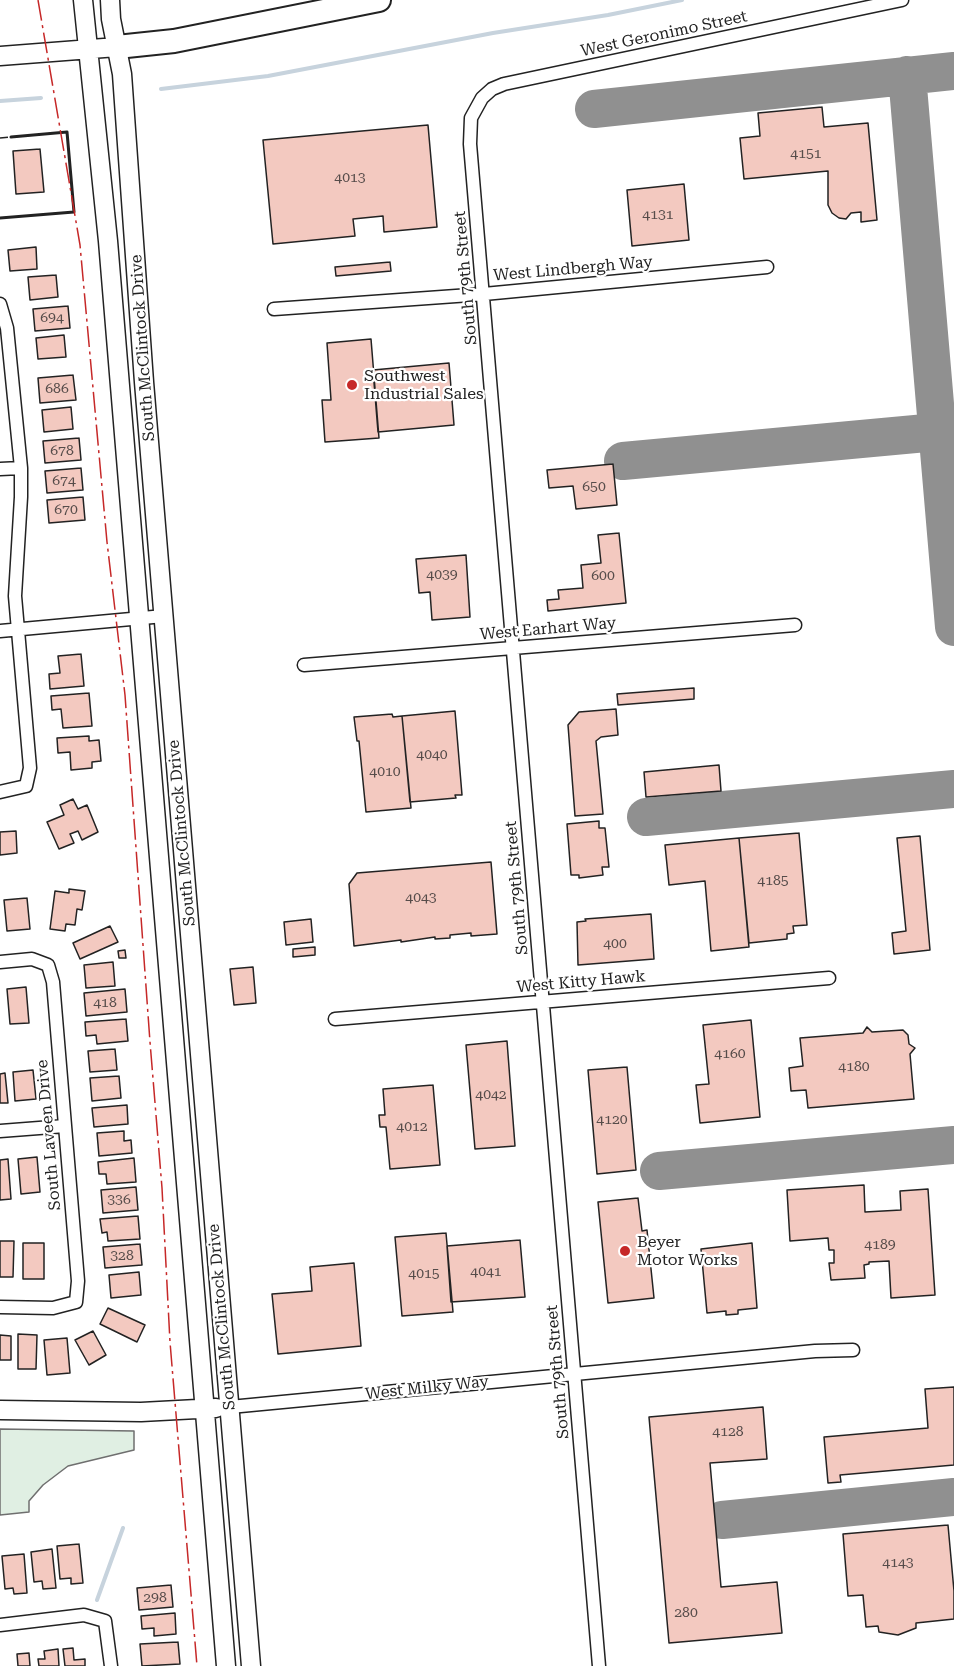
<!DOCTYPE html>
<html>
<head>
<meta charset="utf-8">
<style>
  body { margin:0 }
  canvas { display:block; background:#fff }
</style>
</head>
<body>
<canvas width="954" height="1666"></canvas>
<script>
const g = document.querySelector('canvas').getContext('2d');
g.lineJoin = 'round';
function fill(path, color) { g.fillStyle = color; g.fill(path, 'evenodd'); }
const shape = rows => new Path2D(rows.map(r => 'M' + r).join(''));
function strokePath(path, color, width, dash) { g.strokeStyle = color; g.lineWidth = width; g.lineCap = dash ? 'butt' : 'round'; g.setLineDash(dash || []); g.stroke(path); }
function label(font, color, halo, rows, align = 'center') {
  g.font = font + ' "Roboto Serif",serif'; g.lineWidth = 4.5; g.setLineDash([]); g.textBaseline = 'middle'; g.strokeStyle = halo; g.fillStyle = color; for (const [text, x, y, turn = 0] of rows) {
    g.save(); g.translate(x, y); g.rotate((+turn || 0) * Math.PI / 180); g.textAlign = isNaN(turn) ? turn : align; if (halo) g.strokeText(text, 0, 0); g.fillText(text, 0, 0); g.restore();
  }
}
const green = shape([
  [0,1429,134,1431,134,1450,68,1466,43,1485,29,1501,29,1512,0,1515,0,1429]
]);
fill(green, '#e0efe3');
strokePath(green, '#6f6f6f', 1.5);
strokePath(shape([
  [161,89,268,76,493,33,608,15,682,0],
  [0,101,41,98],
  [97,1600,123,1528]
]), '#c7d3dd', 4);
strokePath(shape([
  [907,75,954,627],
  [594,109,954,71],
  [623,461,937,432],
  [646,817,954,789],
  [659,1171,954,1145],
  [722,1520,954,1497]
]), '#909090', 38);
const building = shape([
  [822,107,824,127,868,123,877,220,861,222,861,212,851,213,846,219,839,218,832,213,828,205,828,171,744,179,740,138,760,136,758,113,822,107],
  [428,125,437,227,384,232,383,216,353,219,355,236,273,244,263,140,428,125],
  [40,149,44,192,16,194,13,151,40,149],
  [684,184,689,240,632,246,627,190,684,184],
  [36,247,37,269,10,271,8,250,36,247],
  [390,262,391,271,336,276,335,267,390,262],
  [56,275,58,297,30,300,28,277,56,275],
  [68,306,70,328,35,331,33,309,68,306],
  [64,335,66,357,38,359,36,338,64,335],
  [371,339,379,438,325,442,322,400,331,400,327,343,371,339],
  [449,363,454,425,378,432,373,370,449,363],
  [73,375,76,400,40,403,38,378,73,375],
  [71,407,73,429,44,432,42,410,71,407],
  [79,438,81,460,45,463,43,441,79,438],
  [613,464,617,505,576,509,573,486,549,488,547,470,613,464],
  [81,468,83,490,47,493,45,471,81,468],
  [83,497,85,520,49,523,47,500,83,497],
  [619,533,626,603,548,611,547,600,559,599,558,590,583,588,581,565,601,563,598,535,619,533],
  [466,555,470,617,432,620,430,592,419,593,416,559,466,555],
  [81,654,84,686,50,689,49,674,60,673,58,656,81,654],
  [694,688,694,699,618,705,617,694,694,688],
  [89,693,92,726,63,728,61,709,52,710,51,696,89,693],
  [616,709,618,735,601,737,596,741,603,814,575,816,568,725,579,712,616,709],
  [455,711,462,795,455,795,456,798,410,802,402,716,455,711],
  [392,714,393,717,402,716,411,808,366,812,359,741,357,741,354,717,392,714],
  [89,736,89,741,99,740,101,761,92,762,92,768,71,770,70,752,58,753,57,738,89,736],
  [719,765,721,791,646,797,644,772,719,765],
  [73,799,78,809,87,805,98,832,82,840,78,831,70,834,74,843,59,849,47,822,64,815,60,805,73,799],
  [599,821,599,828,605,828,609,867,602,867,603,875,579,878,579,875,571,875,567,824,599,821],
  [16,831,17,853,0,855,0,832,16,831],
  [799,833,807,925,793,926,794,933,787,934,787,939,749,943,739,838,799,833],
  [920,836,930,950,894,954,892,933,906,931,897,838,920,836],
  [739,838,749,947,711,951,705,881,669,885,665,845,739,838],
  [491,862,497,934,471,936,471,933,450,935,450,938,435,939,435,937,401,942,401,940,354,946,349,884,357,873,491,862],
  [69,889,85,891,82,910,77,909,75,925,66,924,65,931,50,929,55,891,69,893,69,889],
  [27,898,30,929,7,931,4,900,27,898],
  [651,914,654,959,578,965,577,922,586,921,585,919,651,914],
  [311,919,313,942,286,945,284,922,311,919],
  [110,926,118,942,80,959,73,943,110,926],
  [315,947,315,955,293,957,293,949,315,947],
  [125,950,126,958,119,958,118,951,125,950],
  [113,962,115,986,86,988,84,965,113,962],
  [253,967,256,1003,234,1005,230,969,253,967],
  [26,987,29,1023,10,1024,7,989,26,987],
  [125,989,127,1012,86,1016,84,993,125,989],
  [126,1019,128,1041,97,1044,96,1035,86,1036,85,1022,126,1019],
  [751,1020,760,1117,700,1123,696,1085,709,1084,703,1025,751,1020],
  [867,1027,872,1032,903,1030,908,1035,909,1044,915,1048,910,1054,914,1099,808,1108,806,1090,791,1091,789,1068,803,1066,800,1038,863,1033,867,1027],
  [507,1041,515,1146,475,1149,466,1045,507,1041],
  [115,1049,117,1070,90,1072,88,1051,115,1049],
  [627,1067,636,1170,597,1174,588,1070,627,1067],
  [33,1070,36,1099,15,1101,13,1072,33,1070],
  [5,1073,8,1103,0,1103,0,1074,5,1073],
  [119,1076,121,1098,92,1101,90,1078,119,1076],
  [433,1085,440,1165,390,1169,386,1127,380,1127,379,1115,385,1115,383,1089,433,1085],
  [127,1105,128,1124,94,1127,92,1108,127,1105],
  [124,1131,124,1141,131,1140,132,1153,99,1156,97,1133,124,1131],
  [37,1157,40,1192,21,1194,18,1159,37,1157],
  [134,1158,136,1182,107,1184,106,1174,99,1174,98,1162,134,1158],
  [8,1159,11,1199,0,1200,0,1160,8,1159],
  [864,1185,865,1212,901,1210,900,1191,928,1189,935,1295,891,1298,889,1261,869,1262,869,1264,864,1265,865,1278,831,1280,829,1263,834,1263,834,1250,829,1250,828,1238,790,1241,787,1190,864,1185],
  [136,1187,138,1210,103,1213,101,1190,136,1187],
  [638,1198,642,1231,647,1230,654,1298,608,1303,598,1202,638,1198],
  [138,1216,140,1239,108,1241,107,1232,102,1233,100,1219,138,1216],
  [446,1233,453,1312,402,1316,395,1237,446,1233],
  [520,1240,525,1297,451,1302,447,1246,520,1240],
  [0,1241,14,1241,13,1277,0,1277,0,1241],
  [23,1243,44,1243,44,1279,23,1279,23,1243],
  [752,1243,757,1308,738,1310,738,1314,726,1315,726,1311,707,1313,701,1249,752,1243],
  [140,1244,142,1265,105,1268,103,1247,140,1244],
  [354,1263,361,1346,278,1354,272,1294,312,1291,310,1267,354,1263],
  [139,1272,141,1295,111,1298,109,1275,139,1272],
  [108,1308,145,1325,137,1342,100,1324,108,1308],
  [93,1331,106,1355,89,1365,75,1340,93,1331],
  [18,1334,37,1335,36,1369,18,1369,18,1334],
  [0,1335,11,1336,11,1360,0,1360,0,1335],
  [67,1338,70,1373,47,1375,44,1340,67,1338],
  [954,1387,954,1465,840,1475,841,1482,828,1483,824,1437,928,1428,925,1389,954,1387],
  [763,1407,767,1459,710,1463,721,1587,777,1582,782,1633,669,1643,649,1417,763,1407],
  [948,1525,954,1591,954,1619,916,1623,916,1628,898,1635,879,1632,878,1626,866,1627,863,1595,848,1596,843,1534,948,1525],
  [79,1544,83,1583,71,1584,71,1578,60,1579,57,1546,79,1544],
  [52,1549,56,1588,43,1589,42,1581,34,1582,31,1552,52,1549],
  [24,1554,27,1593,14,1594,13,1588,5,1589,2,1556,24,1554],
  [171,1585,173,1607,139,1610,137,1588,171,1585],
  [175,1613,176,1634,154,1636,154,1628,142,1629,141,1616,175,1613],
  [178,1642,180,1664,142,1666,140,1644,178,1642],
  [73,1648,74,1660,85,1659,85,1666,65,1666,63,1649,73,1648],
  [58,1649,59,1666,39,1666,38,1659,45,1659,44,1651,58,1649],
  [29,1653,30,1666,18,1666,17,1654,29,1653]
]);
fill(building, '#f3c9c0');
strokePath(building, '#222', 1.5);
const street = shape([
  [274,309,484,294,767,267],
  [0,469,21,468],
  [0,631,164,616],
  [304,665,795,625],
  [0,792,26,786,30,768,15,596,21,497,21,468,7,328,0,304],
  [0,962,32,959,48,965,53,982,78,1281,76,1302,53,1308,0,1307],
  [335,1019,829,978],
  [0,1131,65,1126],
  [230,1407,815,1351,853,1350],
  [0,1625,84,1615,105,1621,111,1666],
  [599,1666,470,144,471,118,482,98,492,89,504,84,902,0]
]);
const secondary = shape([
  [83,0,108,241,226,1666],
  [110,0,111,19,122,74,144,382,251,1666],
  [0,56,117,47],
  [0,1410,141,1412,216,1408]
]);
const highway = shape([
  [117,47,174,41,379,0]
]);
strokePath(street, '#222', 15);
strokePath(secondary, '#222', 21);
strokePath(highway, '#222', 26);
strokePath(street, '#fff', 12);
strokePath(secondary, '#fff', 18);
strokePath(highway, '#fff', 22);
strokePath(shape([
  [0,138,11,137]
]), '#222', 1.5, [8, 3]);
strokePath(shape([
  [0,218,74,212,67,132,11,137]
]), '#222', 3);
strokePath(shape([
  [38,0,80,245,107,542,125,695,150,1042,162,1188,170,1342,197,1666]
]), '#c62828', 1.5, [21, 4.5, 3, 4.5]);
for (const [x, y, r, color] of [
  [352,385,6,"#c62828"],
  [625,1251,6,"#c62828"]
]) { const dot = new Path2D(); dot.arc(x, y, r, 0, 2 * Math.PI); g.fillStyle = color; g.fill(dot); strokePath(dot, '#fff', 2); }
label('14px', '#564c4a', null, [
  ["4151",806,154],
  ["4013",350,178],
  ["4131",658,215],
  ["694",52,318],
  ["686",57,389],
  ["678",62,451],
  ["674",64,481],
  ["650",594,487],
  ["670",66,510],
  ["4039",442,575],
  ["600",603,576],
  ["4040",432,755],
  ["4010",385,772],
  ["4185",773,881],
  ["4043",421,898],
  ["400",615,944],
  ["418",105,1003],
  ["4160",730,1054],
  ["4180",854,1067],
  ["4042",491,1095],
  ["4120",612,1120],
  ["4012",412,1127],
  ["336",119,1200],
  ["4189",880,1245],
  ["328",122,1256],
  ["4041",486,1272],
  ["4015",424,1274],
  ["4128",728,1432],
  ["4143",898,1563],
  ["298",155,1598],
  ["280",686,1613]
]);
label('16px', '#222', '#fff', [
  ["West Geronimo Street",664,34,-12],
  ["West Lindbergh Way",573,269,-5],
  ["South 79th Street",466,278,-95],
  ["South McClintock Drive",143,348,-94],
  ["West Earhart Way",548,629,-5],
  ["South McClintock Drive",182,833,-95],
  ["South 79th Street",517,888,-95],
  ["West Kitty Hawk",581,982,-5],
  ["South Laveen Drive",49,1135,-95],
  ["South McClintock Drive",222,1317,-95],
  ["South 79th Street",558,1372,-95],
  ["West Milky Way",427,1388,-6]
]);
label('16px', '#222', '#fff', [
  ["Southwest",364,376],
  ["Industrial Sales",364,394],
  ["Beyer",637,1242],
  ["Motor Works",637,1260]
], 'left');
</script>
</body>
</html>
